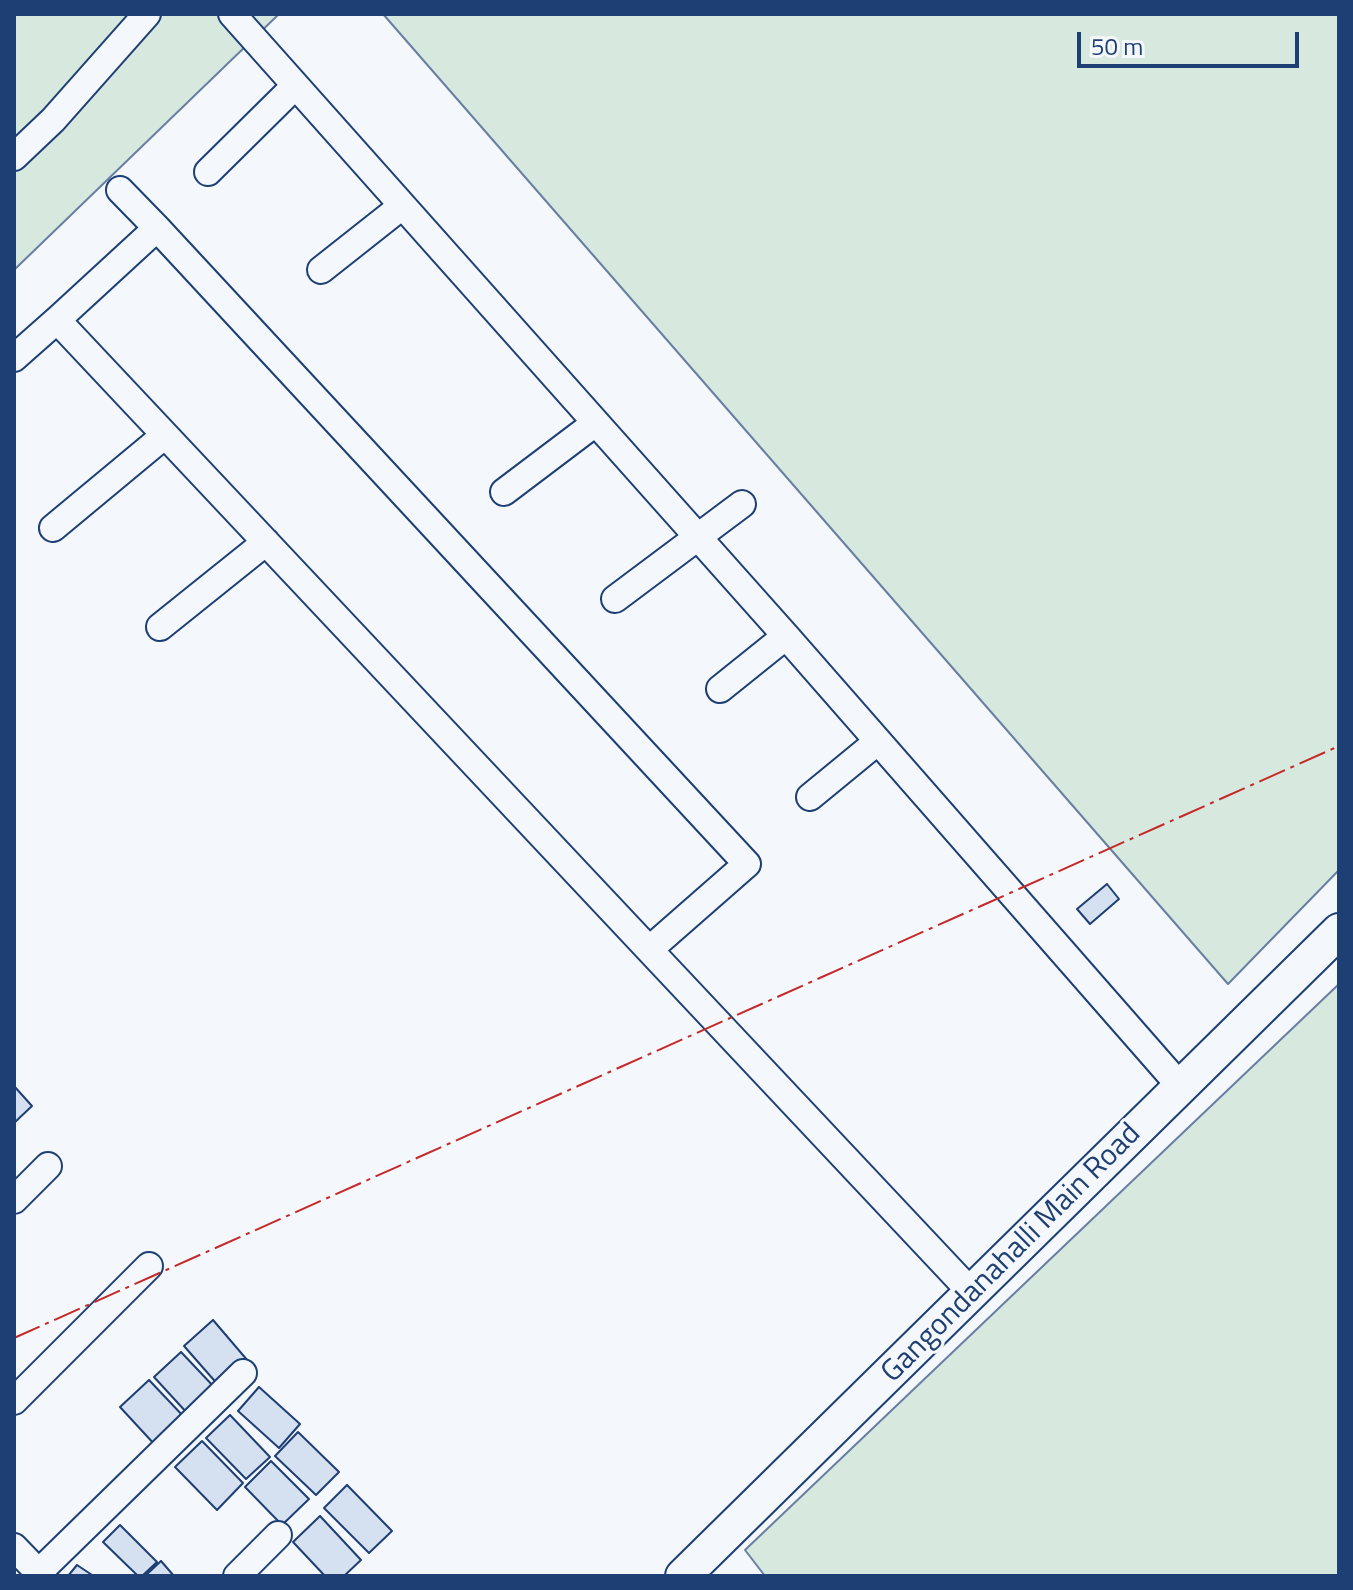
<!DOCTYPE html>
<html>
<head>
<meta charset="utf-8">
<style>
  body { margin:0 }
  #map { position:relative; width:1353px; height:1590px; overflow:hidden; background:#f4f7fb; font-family:"Titillium Web",sans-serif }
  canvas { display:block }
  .frame { position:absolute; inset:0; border:16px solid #1d3f73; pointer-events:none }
  .scale { position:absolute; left:1077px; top:32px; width:222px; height:36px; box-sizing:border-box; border:4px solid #1d3f73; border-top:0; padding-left:10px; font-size:24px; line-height:28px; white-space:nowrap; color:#1d3f73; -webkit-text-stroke:6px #f4f7fb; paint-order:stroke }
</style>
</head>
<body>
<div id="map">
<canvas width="1353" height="1590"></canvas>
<div class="frame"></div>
<div class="scale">50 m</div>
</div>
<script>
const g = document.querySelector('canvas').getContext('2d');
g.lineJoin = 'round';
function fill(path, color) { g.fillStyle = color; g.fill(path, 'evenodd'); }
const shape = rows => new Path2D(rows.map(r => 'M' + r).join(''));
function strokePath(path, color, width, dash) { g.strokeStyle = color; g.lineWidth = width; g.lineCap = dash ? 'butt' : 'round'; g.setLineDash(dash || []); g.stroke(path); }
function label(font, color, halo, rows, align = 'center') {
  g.font = font + ' "Titillium Web",sans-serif'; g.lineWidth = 6; g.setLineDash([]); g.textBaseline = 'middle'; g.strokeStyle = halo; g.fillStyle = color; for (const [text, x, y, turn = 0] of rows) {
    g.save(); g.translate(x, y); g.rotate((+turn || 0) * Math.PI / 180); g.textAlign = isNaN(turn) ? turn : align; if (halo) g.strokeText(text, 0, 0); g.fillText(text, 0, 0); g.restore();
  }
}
const green = shape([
  [14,14,279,14,14,270,14,14],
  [383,14,1339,14,1339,870,1228,984,383,14],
  [1339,984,1339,1576,765,1576,745,1550,1339,984]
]);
fill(green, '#d7e8df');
strokePath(green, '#687fa3', 2);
const building = shape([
  [1107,884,1119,899,1090,924,1077,909,1107,884],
  [14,1086,32,1106,14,1123,14,1086],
  [213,1320,248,1361,220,1387,184,1346,213,1320],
  [181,1352,216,1389,188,1414,154,1377,181,1352],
  [149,1380,185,1418,156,1446,120,1407,149,1380],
  [259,1387,300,1424,279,1448,238,1411,259,1387],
  [230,1415,270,1457,246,1479,206,1438,230,1415],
  [298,1432,339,1472,316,1495,275,1456,298,1432],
  [202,1441,243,1483,217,1510,175,1467,202,1441],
  [271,1461,309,1499,282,1525,245,1487,271,1461],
  [347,1485,392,1531,369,1553,324,1508,347,1485],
  [320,1516,361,1560,344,1576,325,1576,293,1542,320,1516],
  [120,1525,157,1562,142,1576,138,1576,103,1542,120,1525],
  [161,1561,174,1576,145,1576,161,1561],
  [77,1565,92,1575,91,1576,68,1576,77,1565]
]);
fill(building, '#d5e0f0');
strokePath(building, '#1d3f73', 2);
const minor = shape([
  [232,14,786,636,1181,1087],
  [14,157,53,120,147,14],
  [208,172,295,86],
  [120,190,157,228],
  [321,270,402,206],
  [14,358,57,320],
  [504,492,594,424],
  [53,528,165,435],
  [615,599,742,504],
  [160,627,266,542],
  [720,689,786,636],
  [810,797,877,742],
  [650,949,747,864,157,228,57,320,972,1293],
  [14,1200,48,1166],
  [14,1401,149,1266],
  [14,1547,42,1576],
  [35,1576,243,1373],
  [237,1576,278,1535]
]);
const tertiary = shape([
  [683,1576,1339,931]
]);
strokePath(minor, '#1d3f73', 30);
strokePath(tertiary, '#1d3f73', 38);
strokePath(minor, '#f4f7fb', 26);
strokePath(tertiary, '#f4f7fb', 34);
strokePath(shape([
  [14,1338,1339,746]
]), '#c62828', 2, [28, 6, 4, 6]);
label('30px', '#1d3f73', '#f4f7fb', [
  ["Gangondanahalli Main Road",1012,1254,-45]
]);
</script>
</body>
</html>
